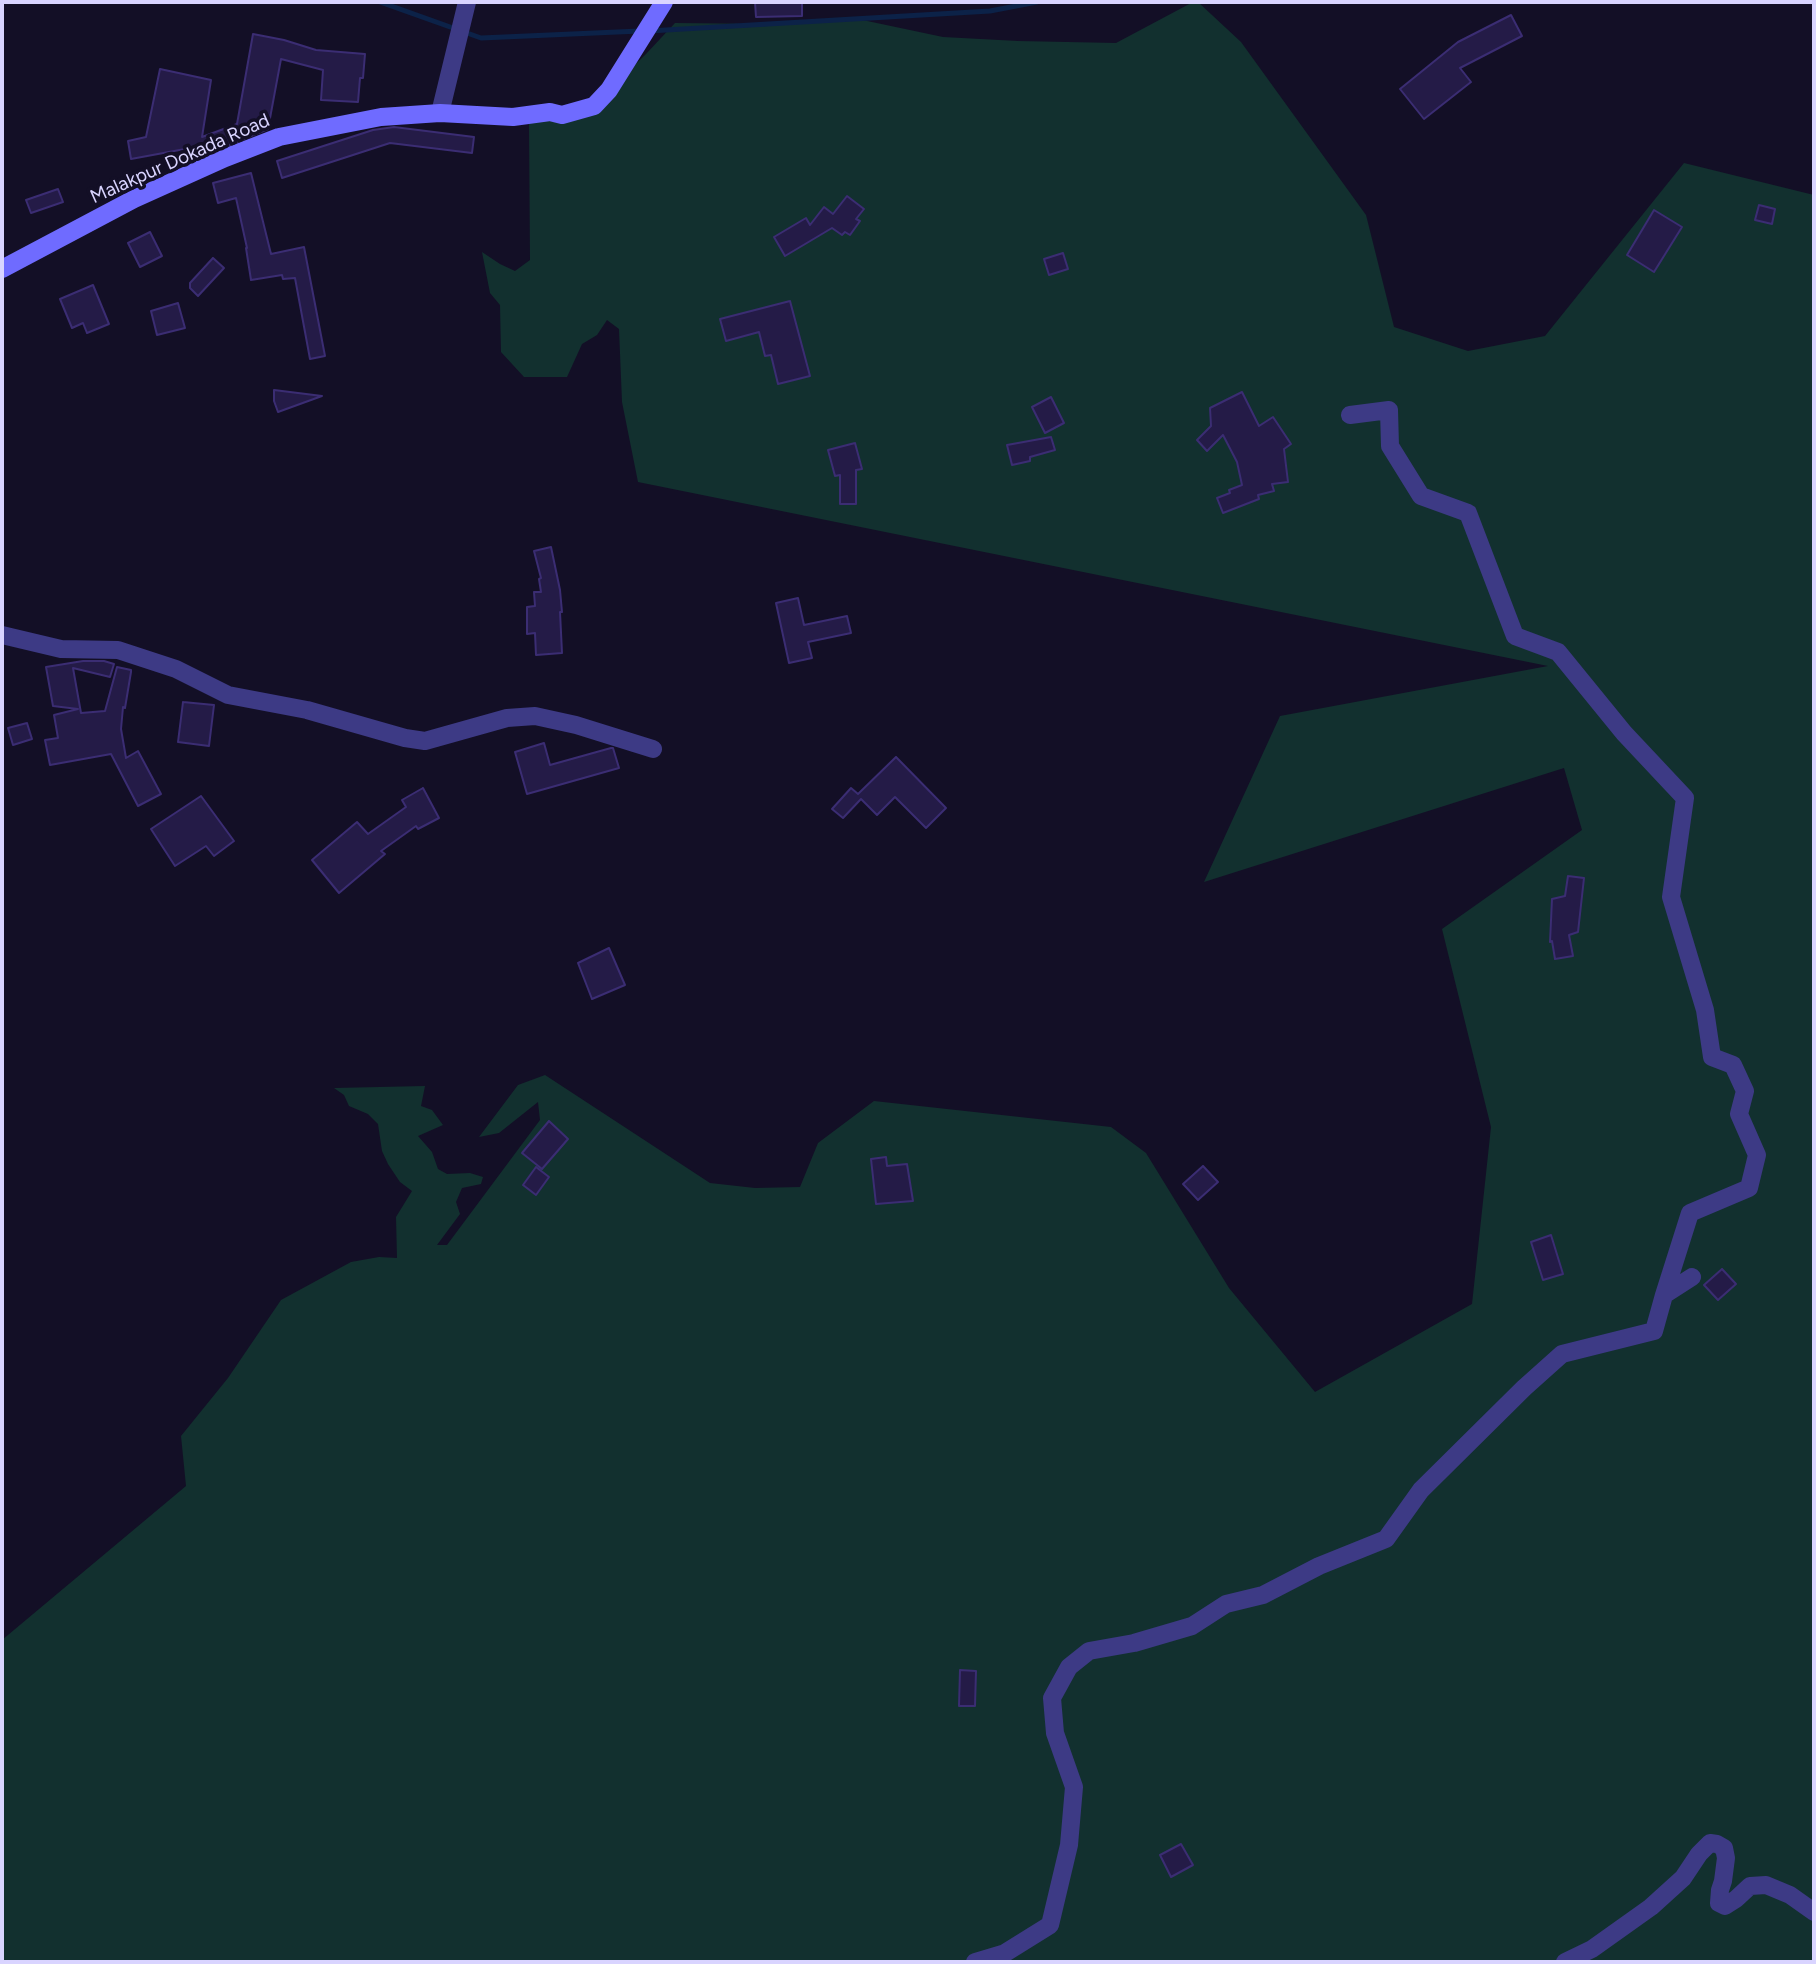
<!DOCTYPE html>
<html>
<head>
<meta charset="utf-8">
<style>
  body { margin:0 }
  #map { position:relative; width:1816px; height:1964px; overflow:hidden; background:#130f26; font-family:Figtree,sans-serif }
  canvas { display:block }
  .frame { position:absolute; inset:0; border:4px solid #d9d4ff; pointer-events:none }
</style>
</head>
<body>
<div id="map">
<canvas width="1816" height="1964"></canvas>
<div class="frame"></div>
</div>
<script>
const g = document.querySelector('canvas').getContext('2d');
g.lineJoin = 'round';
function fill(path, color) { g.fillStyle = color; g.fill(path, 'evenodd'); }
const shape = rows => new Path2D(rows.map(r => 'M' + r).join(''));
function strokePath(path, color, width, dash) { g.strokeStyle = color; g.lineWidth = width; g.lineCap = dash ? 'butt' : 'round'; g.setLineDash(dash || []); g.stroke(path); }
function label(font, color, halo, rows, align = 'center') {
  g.font = font + ' Figtree,sans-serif'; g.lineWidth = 7; g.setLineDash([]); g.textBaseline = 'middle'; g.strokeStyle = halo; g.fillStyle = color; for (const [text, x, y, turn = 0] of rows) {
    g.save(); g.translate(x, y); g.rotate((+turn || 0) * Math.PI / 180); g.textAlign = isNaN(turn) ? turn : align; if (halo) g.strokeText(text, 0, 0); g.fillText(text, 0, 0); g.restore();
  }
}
fill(shape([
  [1193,2,1198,2,1241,42,1366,215,1394,327,1468,351,1545,336,1684,163,1814,195,1814,1962,2,1962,2,1640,186,1486,181,1436,228,1378,281,1300,351,1262,379,1257,397,1258,396,1217,412,1191,400,1182,388,1164,382,1151,378,1124,368,1114,349,1106,344,1095,334,1088,425,1086,421,1106,432,1110,443,1125,418,1136,432,1152,438,1169,447,1174,470,1173,483,1177,481,1184,462,1188,456,1202,460,1214,437,1245,447,1245,540,1120,538,1102,499,1133,479,1137,518,1085,545,1075,710,1183,755,1188,800,1187,818,1143,874,1101,1111,1127,1146,1153,1229,1288,1315,1392,1472,1304,1491,1127,1442,929,1582,830,1564,768,1204,882,1280,716,1548,666,638,482,622,402,619,329,607,320,597,335,582,344,567,377,524,377,501,352,500,305,490,293,482,252,500,264,515,271,530,260,529,123,562,115,609,90,646,54,675,23,771,24,853,18,943,37,1018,41,1116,43]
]), '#12302f');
strokePath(shape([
  [380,2,481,38,640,31],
  [649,31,990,11,1037,2]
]), '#0c2248', 5);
const building = shape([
  [755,2,802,2,802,16,756,17,755,2],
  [1511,15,1522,36,1460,68,1471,82,1424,119,1400,89,1458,42,1511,15],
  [253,34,284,40,316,50,365,54,363,78,360,78,358,102,321,100,323,70,281,59,268,129,186,163,185,149,131,159,128,141,146,137,160,69,211,80,202,137,237,124,253,34],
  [394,127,474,137,472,153,390,143,282,178,277,161,373,130,394,127],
  [251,173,271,254,304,247,325,356,310,359,295,278,283,279,282,275,251,280,246,248,247,248,236,198,218,203,213,183,251,173],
  [58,189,63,202,31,213,26,200,58,189],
  [847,196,864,209,856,219,860,221,850,235,845,232,842,235,832,228,785,256,774,237,806,218,810,225,824,207,833,214,847,196],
  [1759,205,1775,209,1772,224,1755,220,1759,205],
  [1654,210,1682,227,1654,272,1627,255,1654,210],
  [150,232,162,256,140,267,128,243,150,232],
  [1063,253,1068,269,1049,275,1044,259,1063,253],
  [213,258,224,268,198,296,190,288,190,283,213,258],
  [93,285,109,324,87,333,83,323,72,328,60,299,93,285],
  [790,301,810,376,778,384,771,355,765,356,759,332,726,341,720,319,790,301],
  [178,303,185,328,157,335,151,311,178,303],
  [274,390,322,396,278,412,274,401,274,390],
  [1242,392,1259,426,1273,417,1291,444,1284,449,1288,482,1272,484,1274,491,1258,495,1259,499,1223,513,1217,498,1230,493,1229,490,1242,485,1237,462,1223,435,1207,451,1197,440,1211,426,1210,408,1242,392],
  [1051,397,1064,423,1045,433,1032,407,1051,397],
  [1051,437,1055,450,1030,457,1030,461,1012,465,1007,445,1051,437],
  [855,443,862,469,856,470,856,504,840,504,840,475,835,476,828,450,855,443],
  [551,547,560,590,562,612,560,612,562,653,536,655,535,633,527,634,527,607,535,606,534,592,541,592,539,579,541,578,534,551,551,547],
  [798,598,804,625,847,616,851,633,808,642,812,658,789,663,776,603,798,598],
  [83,661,104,661,114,664,110,677,73,668,81,713,105,711,117,667,131,670,131,672,125,708,123,707,121,729,126,758,138,751,161,794,138,806,111,754,50,765,45,740,58,738,54,715,78,709,53,706,46,667,83,661],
  [183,702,214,705,209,746,178,742,183,702],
  [27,723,32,739,13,745,8,728,27,723],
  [544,743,550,765,611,748,613,748,619,768,527,794,515,752,544,743],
  [896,757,946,808,926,828,895,797,877,815,861,799,843,818,832,809,851,788,858,794,896,757],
  [423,788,439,818,418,829,416,826,381,851,385,854,339,893,312,860,357,822,368,834,406,807,402,800,423,788],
  [201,796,234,841,214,856,206,846,175,866,151,829,201,796],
  [1568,876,1584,878,1578,932,1569,935,1573,956,1555,959,1552,941,1550,942,1552,899,1565,896,1568,876],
  [609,948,625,985,592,999,578,963,609,948],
  [549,1121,568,1139,542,1169,522,1153,549,1121],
  [886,1157,887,1166,907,1164,913,1201,876,1204,871,1159,886,1157],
  [1203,1166,1218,1182,1198,1200,1183,1184,1203,1166],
  [536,1167,549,1177,536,1195,523,1185,536,1167],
  [1551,1235,1563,1274,1543,1280,1531,1242,1551,1235],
  [1722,1269,1736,1284,1718,1300,1704,1285,1722,1269],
  [960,1670,976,1671,975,1706,959,1706,960,1670],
  [1181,1844,1193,1865,1171,1877,1160,1855,1181,1844]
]);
fill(building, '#241b47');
strokePath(building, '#3b2d73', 2);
strokePath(shape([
  [440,113,467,2],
  [1350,415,1389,410,1390,446,1421,496,1468,513,1515,636,1558,652,1624,733,1685,798,1671,897,1705,1010,1712,1057,1733,1065,1745,1091,1739,1114,1757,1155,1749,1188,1690,1213,1664,1295],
  [2,635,61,649,118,650,176,669,228,695,307,710,405,738,425,741,507,718,535,716,576,725,653,749],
  [975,1962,1005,1953,1050,1925,1069,1845,1074,1787,1055,1733,1052,1698,1069,1667,1089,1651,1134,1643,1192,1626,1226,1604,1263,1595,1319,1566,1386,1539,1421,1490,1524,1388,1562,1354,1654,1331,1664,1295,1692,1277],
  [1565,1962,1592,1949,1651,1907,1683,1878,1699,1854,1710,1843,1717,1844,1724,1848,1726,1858,1723,1881,1720,1890,1719,1903,1725,1906,1736,1899,1750,1886,1766,1885,1790,1895,1814,1912]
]), '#3d3a85', 18);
strokePath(shape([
  [2,269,134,199,225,158,279,137,381,117,440,113,513,117,550,112,562,115,594,106,609,90,664,2]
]), '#6f6bff', 18);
label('19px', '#d9d4ff', '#130f26', [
  ["Malakpur Dokada Road",180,159,-24]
]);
</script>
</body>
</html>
